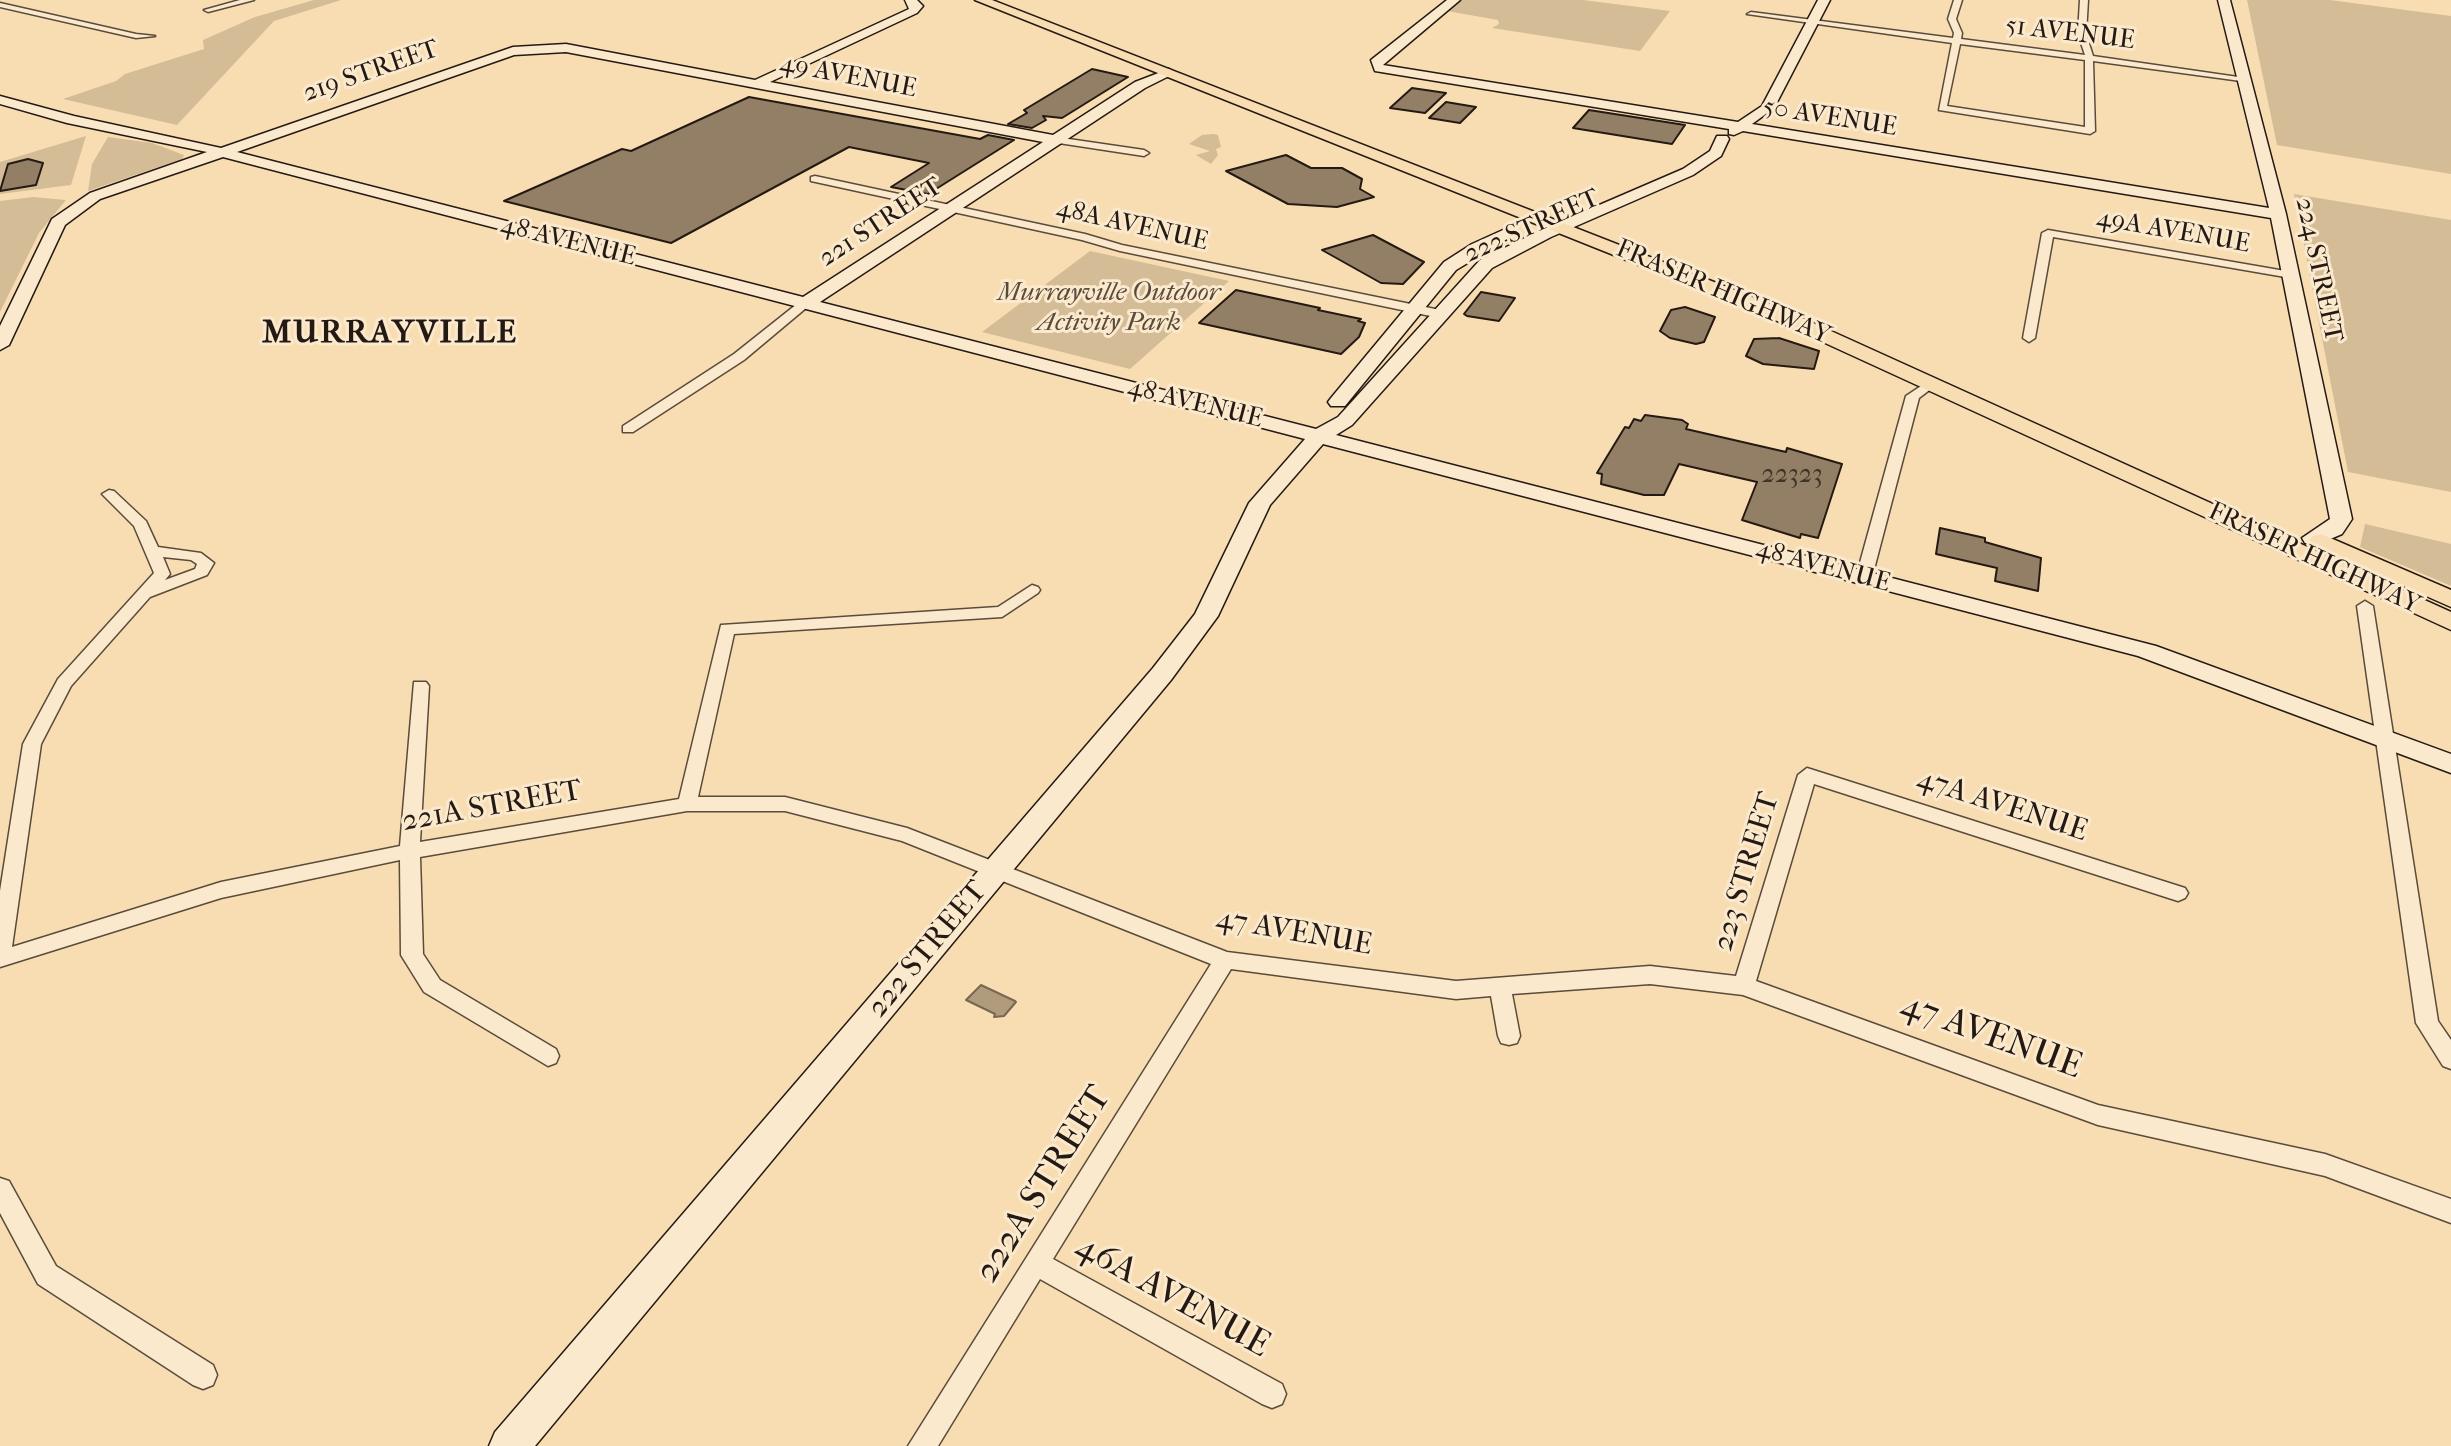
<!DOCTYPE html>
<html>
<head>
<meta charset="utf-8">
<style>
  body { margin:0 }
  canvas { display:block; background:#f8ddb2 }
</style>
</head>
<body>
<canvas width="2451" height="1446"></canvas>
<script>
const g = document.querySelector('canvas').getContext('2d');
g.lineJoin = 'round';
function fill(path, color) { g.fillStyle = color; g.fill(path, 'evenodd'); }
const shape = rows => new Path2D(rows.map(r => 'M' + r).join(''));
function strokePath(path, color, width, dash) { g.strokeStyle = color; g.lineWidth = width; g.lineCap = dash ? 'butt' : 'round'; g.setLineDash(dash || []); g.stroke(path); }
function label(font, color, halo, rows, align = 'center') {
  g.font = font + ' "IM FELL French Canon",serif'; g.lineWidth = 6; g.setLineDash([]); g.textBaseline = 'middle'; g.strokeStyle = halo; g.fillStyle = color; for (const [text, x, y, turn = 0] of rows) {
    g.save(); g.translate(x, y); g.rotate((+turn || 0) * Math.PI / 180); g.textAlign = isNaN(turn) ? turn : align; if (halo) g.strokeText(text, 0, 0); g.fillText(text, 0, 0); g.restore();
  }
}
fill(shape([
  [314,0,341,0,274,21,177,125,63,99,116,81,125,74,204,49,203,40,255,17],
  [1461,0,1583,0,1670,11,1640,51,1492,28,1499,24,1498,20,1447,11],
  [2247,0,2330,0,2451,16,2451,174,2277,145],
  [1214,134,1218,135,1221,147,1216,149,1218,155,1211,164,1196,155,1210,151,1189,144,1202,135],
  [86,136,71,185,0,194,0,162],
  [108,137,152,143,184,155,182,159,88,191,92,164],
  [2294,194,2451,220,2451,492,2348,472],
  [33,197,66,200,39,233,0,312,0,201],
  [1090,251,1229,281,1130,369,982,332],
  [2365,524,2451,544,2451,586,2360,547]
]), '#d4bc97');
const water = shape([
  [981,985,1015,1001,1016,1002,1004,1016,994,1017,995,1014,966,1000,981,985]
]);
fill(water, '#b09b7c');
strokePath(water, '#786752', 2);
const building = shape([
  [1092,69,1128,77,1062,118,1043,116,1046,120,1032,128,1008,124,1027,113,1024,110,1092,69],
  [1412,88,1446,93,1425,113,1390,108,1412,88],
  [749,97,980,139,988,135,1014,140,928,194,891,187,929,163,849,147,671,243,504,201,622,149,631,151,749,97],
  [1446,102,1476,107,1460,123,1429,118,1446,102],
  [1589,110,1685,125,1672,144,1573,128,1589,110],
  [1286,155,1311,168,1342,168,1362,179,1360,189,1374,197,1337,207,1288,204,1226,171,1286,155],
  [28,159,43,163,36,185,0,191,8,164,28,159],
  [1373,235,1424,262,1403,284,1381,283,1322,250,1373,235],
  [1236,290,1320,308,1318,310,1361,319,1358,321,1365,323,1359,337,1341,354,1199,323,1236,290],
  [1481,292,1515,298,1499,321,1467,316,1464,314,1481,292],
  [1685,307,1715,317,1704,342,1696,344,1670,338,1660,331,1671,310,1685,307],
  [1779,338,1819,351,1814,369,1763,364,1746,356,1754,339,1779,338],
  [1645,415,1682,420,1688,424,1686,429,1786,452,1787,448,1842,464,1818,538,1801,534,1800,538,1742,520,1757,482,1679,464,1664,495,1644,495,1601,484,1602,474,1597,473,1625,427,1629,428,1634,419,1641,421,1645,415],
  [1940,528,1985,538,1985,542,2041,558,2038,591,1995,581,1997,568,1936,554,1940,528]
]);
fill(building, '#937f66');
strokePath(building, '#251a13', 2);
const street = shape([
  [240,0,254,0,208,12,204,10,240,0],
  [1954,0,1962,0,1956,19,1962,33,1961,39,2085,55,2078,34,2080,0,2088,0,2086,34,2093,56,2245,78,2241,81,2093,61,2095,131,2090,134,1939,110,1952,43,1747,14,1751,12,1953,38,1954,33,1948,19,1954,0],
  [1960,44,2085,60,2085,127,1947,106,1960,44],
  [0,3,136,34,155,36,136,38,0,7,0,3],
  [1055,137,1144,150,1149,153,1144,156,1052,142,1052,138,1055,137],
  [815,176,1085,234,1122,245,1440,310,1446,314,1440,318,1120,251,1082,240,811,181,811,177,815,176],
  [2048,230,2291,272,2297,275,2291,278,2053,237,2035,338,2029,342,2023,338,2042,233,2048,230],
  [802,300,812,303,744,360,633,432,623,432,623,426,734,354,802,300],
  [1933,378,1940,382,1919,398,1872,577,1864,582,1858,580,1856,577,1906,396,1933,378],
  [109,490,114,491,146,521,158,547,201,553,214,563,207,575,150,597,71,686,41,744,12,947,221,882,400,846,414,682,426,682,429,686,420,842,679,799,721,625,998,607,1032,585,1038,587,1040,590,1038,593,1002,617,734,634,698,797,785,797,907,828,1227,952,1456,981,1650,966,1736,976,1798,775,1807,768,2185,888,2188,893,2185,898,2178,901,1814,784,1756,981,2098,1105,2325,1154,2451,1199,2451,1223,2325,1176,2098,1125,1743,995,1650,984,1512,994,1520,1036,1517,1043,1509,1045,1501,1043,1498,1036,1491,996,1456,999,1231,969,1053,1259,1282,1384,1286,1394,1282,1404,1272,1408,1262,1404,1040,1279,938,1446,908,1446,1211,964,902,841,785,811,687,811,420,857,423,954,440,980,556,1049,559,1056,556,1063,548,1066,424,992,401,955,400,860,221,898,0,967,0,891,23,744,58,679,154,573,134,526,102,494,109,490],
  [163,557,191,560,197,564,195,569,165,580,170,574,163,557],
  [2365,601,2373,606,2438,1021,2451,1040,2451,1069,2443,1066,2416,1023,2357,606,2365,601],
  [0,1178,9,1181,56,1266,213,1365,217,1375,213,1385,203,1389,193,1385,38,1284,0,1213,0,1178]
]);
const secondary = shape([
  [905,0,917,0,923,6,917,13,770,82,1053,135,1135,82,1169,69,1175,73,1145,88,820,302,1316,429,1338,417,1480,260,1539,231,1683,169,1710,151,1717,136,1727,136,1729,139,1721,156,1693,175,1551,237,1492,268,1352,425,1336,435,2156,646,2451,754,2451,773,2138,656,1323,444,1270,505,1218,616,1171,680,535,1446,489,1446,495,1432,1153,668,1195,614,1249,503,1305,439,223,157,100,199,65,225,9,345,0,350,0,326,52,219,90,193,207,152,67,123,0,104,0,96,74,116,221,148,513,47,566,44,755,80,909,9,905,0],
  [566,52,756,88,1043,142,803,297,237,152,514,55,566,52],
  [1447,0,1460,0,1383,65,1738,122,1762,106,1818,0,1830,0,1774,108,1752,124,2269,208,2218,0,2230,0,2286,214,2352,519,2342,534,2321,543,2305,543,2302,538,2330,519,2271,218,1743,131,1734,135,1729,134,1729,129,1375,71,1371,60,1447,0],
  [1503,230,1517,233,1456,270,1345,406,1331,406,1328,402,1331,398,1444,262,1472,244,1503,230]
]);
const primary = shape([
  [975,0,992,0,1778,307,2451,612,2451,630,1764,315,975,0],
  [2321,534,2451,590,2451,607,2313,546,2309,541,2313,536,2321,534]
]);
strokePath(street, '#5a4b3b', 3);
strokePath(secondary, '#251a13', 3);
strokePath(primary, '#251a13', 3);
fill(street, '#fae9cd');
fill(secondary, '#fae9cd');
fill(primary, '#f8ddb2');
label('26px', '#251a13', '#fae9cd', [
  ["51 AVENUE",2070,34,7],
  ["219 STREET",371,72,-19],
  ["49 AVENUE",848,77,11],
  ["50 AVENUE",1830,118,9],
  ["221 STREET",881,223,-33],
  ["48A AVENUE",1132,226,13],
  ["222 STREET",1532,227,-24],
  ["49A AVENUE",2173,232,10],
  ["48 AVENUE",568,242,14],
  ["224 STREET",2318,270,78],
  ["FRASER HIGHWAY",1723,293,23],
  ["48 AVENUE",1195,404,14],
  ["FRASER HIGHWAY",2314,559,25],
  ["48 AVENUE",1823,567,15]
]);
label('italic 26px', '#5a4b3b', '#fae9cd', [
  ["Murrayville Outdoor",1109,294],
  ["Activity Park",1109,324]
]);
label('26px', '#403328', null, [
  ["22323",1792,476]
]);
label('30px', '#251a13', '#fae9cd', [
  ["47A AVENUE",2002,806,18],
  ["221A STREET",492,807,-10],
  ["223 STREET",1747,872,-73],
  ["47 AVENUE",1294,933,10],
  ["222 STREET",928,950,-50]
]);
g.letterSpacing = '2px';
label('bold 32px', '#251a13', '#fae9cd', [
  ["MURRAYVILLE",390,334]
]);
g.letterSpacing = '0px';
label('36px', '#251a13', '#fae9cd', [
  ["47 AVENUE",1991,1037,20],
  ["222A STREET",1044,1185,-58],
  ["46A AVENUE",1172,1297,29]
]);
</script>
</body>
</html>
